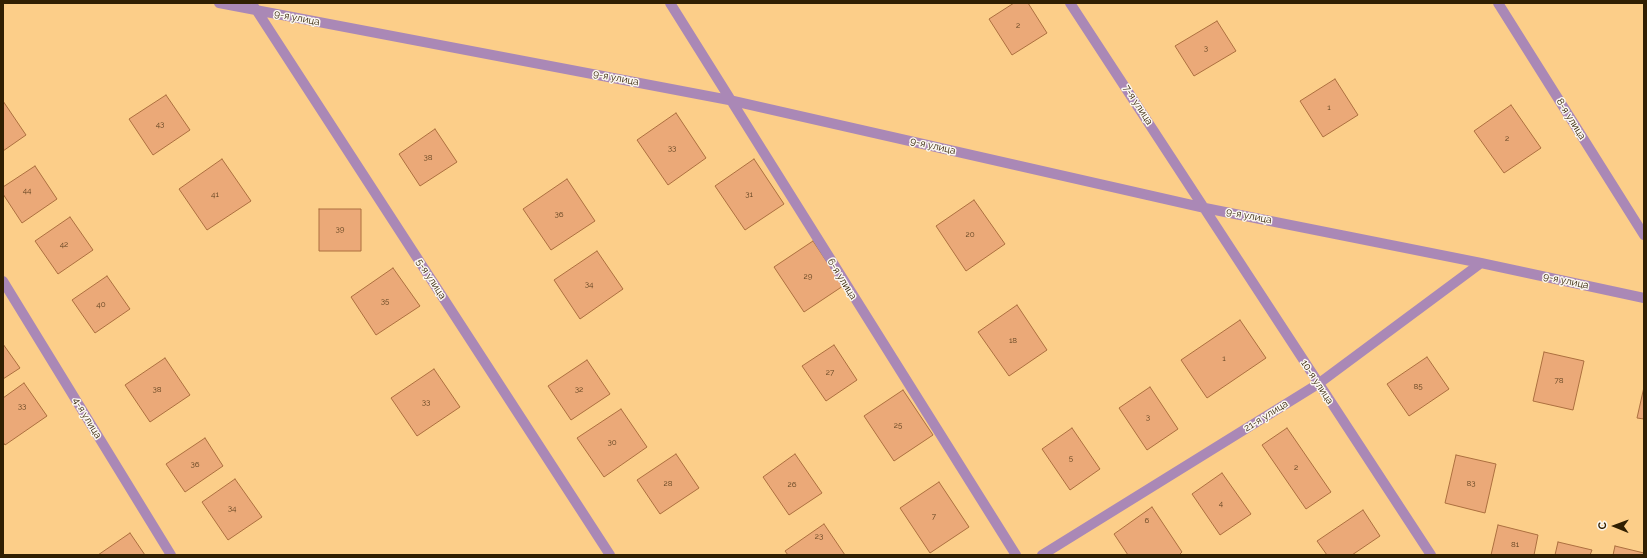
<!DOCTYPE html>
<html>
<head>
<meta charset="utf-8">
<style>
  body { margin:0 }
  #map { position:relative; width:1647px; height:558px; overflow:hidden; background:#fcce89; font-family:Raleway,sans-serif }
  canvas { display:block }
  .frame { position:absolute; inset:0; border:4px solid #301f02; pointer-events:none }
  .north { position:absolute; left:1595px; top:506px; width:40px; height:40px; -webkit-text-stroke:3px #fbf7f0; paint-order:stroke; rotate:271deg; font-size:11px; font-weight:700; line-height:16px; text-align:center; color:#301f02 }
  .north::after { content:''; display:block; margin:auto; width:14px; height:18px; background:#301f02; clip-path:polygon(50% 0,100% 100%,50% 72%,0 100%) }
</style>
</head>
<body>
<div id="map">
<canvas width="1647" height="558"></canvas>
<div class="frame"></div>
<div class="north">С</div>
</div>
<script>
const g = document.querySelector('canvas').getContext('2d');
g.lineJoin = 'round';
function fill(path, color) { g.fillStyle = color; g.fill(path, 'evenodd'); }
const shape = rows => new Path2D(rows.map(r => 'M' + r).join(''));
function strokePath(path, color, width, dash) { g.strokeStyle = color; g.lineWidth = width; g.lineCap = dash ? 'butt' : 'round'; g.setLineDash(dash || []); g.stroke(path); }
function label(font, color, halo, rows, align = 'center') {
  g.font = font + ' Raleway,sans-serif'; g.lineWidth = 3; g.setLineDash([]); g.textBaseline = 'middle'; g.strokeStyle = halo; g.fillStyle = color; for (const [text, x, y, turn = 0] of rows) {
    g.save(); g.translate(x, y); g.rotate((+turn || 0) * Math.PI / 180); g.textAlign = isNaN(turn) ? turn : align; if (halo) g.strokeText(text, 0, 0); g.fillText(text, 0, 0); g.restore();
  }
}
const building = shape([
  [1014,3,1028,3,1047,33,1012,55,989,19,1014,3],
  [1217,21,1236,51,1194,76,1175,46,1217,21],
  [1335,79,1358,115,1323,137,1300,101,1335,79],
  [166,95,190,130,153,155,129,119,166,95],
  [3,101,26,135,3,151,3,101],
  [1511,105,1541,148,1504,173,1474,131,1511,105],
  [676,113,706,158,668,185,637,140,676,113],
  [435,129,457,162,420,186,399,154,435,129],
  [222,159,251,201,207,230,179,189,222,159],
  [754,159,784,204,745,230,715,186,754,159],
  [35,166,57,199,22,223,3,194,3,187,35,166],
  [567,179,595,221,551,250,523,209,567,179],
  [974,200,1005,244,966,271,936,226,974,200],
  [319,209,361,209,361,251,319,251,319,209],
  [70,217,93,250,58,274,35,241,70,217],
  [813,241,843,286,804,312,774,267,813,241],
  [597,251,623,289,580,319,554,280,597,251],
  [393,268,420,306,376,335,351,297,393,268],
  [107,276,130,309,95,333,72,300,107,276],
  [1017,305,1047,350,1009,376,978,332,1017,305],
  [1240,320,1266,358,1207,398,1181,360,1240,320],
  [3,344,20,368,3,379,3,344],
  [834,345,857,380,826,401,802,366,834,345],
  [1544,352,1584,361,1573,410,1533,401,1544,352],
  [1427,357,1449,389,1409,416,1387,384,1427,357],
  [165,358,190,395,150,422,125,385,165,358],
  [587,360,610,394,571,420,548,386,587,360],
  [434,369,460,407,417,436,391,398,434,369],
  [24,383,47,416,5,445,3,442,3,398,24,383],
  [1150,387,1178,429,1147,450,1119,408,1150,387],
  [1644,387,1644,419,1637,418,1644,387],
  [903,390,933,435,894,461,864,416,903,390],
  [621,409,647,447,604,477,577,438,621,409],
  [1072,428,1100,469,1070,490,1042,449,1072,428],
  [1287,428,1331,492,1306,509,1262,445,1287,428],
  [205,438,223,466,185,492,166,464,205,438],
  [676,454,699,488,660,514,637,480,676,454],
  [795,454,822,493,789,515,763,477,795,454],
  [1456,455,1496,464,1485,513,1445,503,1456,455],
  [1222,473,1251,514,1220,535,1192,494,1222,473],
  [235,479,262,517,228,540,202,502,235,479],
  [939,482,969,527,930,553,900,508,939,482],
  [1152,507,1182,552,1179,555,1128,555,1114,534,1152,507],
  [1363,510,1380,536,1352,555,1327,555,1317,541,1363,510],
  [824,524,845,555,788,555,785,551,824,524],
  [1498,525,1538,535,1534,555,1491,555,1498,525],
  [130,533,145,555,98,555,130,533],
  [1558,542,1592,550,1590,555,1555,555,1558,542],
  [1615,546,1644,553,1644,555,1613,555,1615,546]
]);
fill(building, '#eba978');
strokePath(building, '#ac6f3f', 1);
strokePath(shape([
  [219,3,729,100,1205,208,1481,263,1644,298],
  [670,3,1016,555],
  [1070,3,1431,555],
  [1498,3,1644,235],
  [255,8,610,555],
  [3,281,171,555],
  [1042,555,1318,384,1481,263]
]), '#aa88b6', 10);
label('8px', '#5f4220', null, [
  ["2",1018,26],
  ["3",1206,49],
  ["1",1329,108],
  ["43",160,125],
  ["2",1507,139],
  ["33",672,149],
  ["38",428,158],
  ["44",27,191],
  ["41",215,195],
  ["31",749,195],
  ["36",559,215],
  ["39",340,230],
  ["20",970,235],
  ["42",64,245],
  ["29",808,277],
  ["34",589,285],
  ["35",385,302],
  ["40",101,305],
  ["18",1013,341],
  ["1",1224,359],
  ["27",830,373],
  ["78",1559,381],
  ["85",1418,387],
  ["38",157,390],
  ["32",579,390],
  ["33",426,403],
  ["33",22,407],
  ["3",1148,418],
  ["25",898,426],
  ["30",612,443],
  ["5",1071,459],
  ["36",195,465],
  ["2",1296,468],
  ["28",668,484],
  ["83",1471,484],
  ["26",792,485],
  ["4",1221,504],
  ["34",232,509],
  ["7",934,517],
  ["6",1147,521],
  ["23",819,537],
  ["81",1515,545]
]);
label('10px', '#301f02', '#fbf7f0', [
  ["9-я улица",297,18,11],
  ["9-я улица",616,78,11],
  ["7-я улица",1138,105,57],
  ["8-я улица",1571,119,58],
  ["9-я улица",933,146,13],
  ["9-я улица",1249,216,11],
  ["5-я улица",431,279,57],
  ["6-я улица",842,279,58],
  ["9-я улица",1566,281,12],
  ["10-я улица",1317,382,57],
  ["21-я улица",1266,416,-32],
  ["4-я улица",87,418,59]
]);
</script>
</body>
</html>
